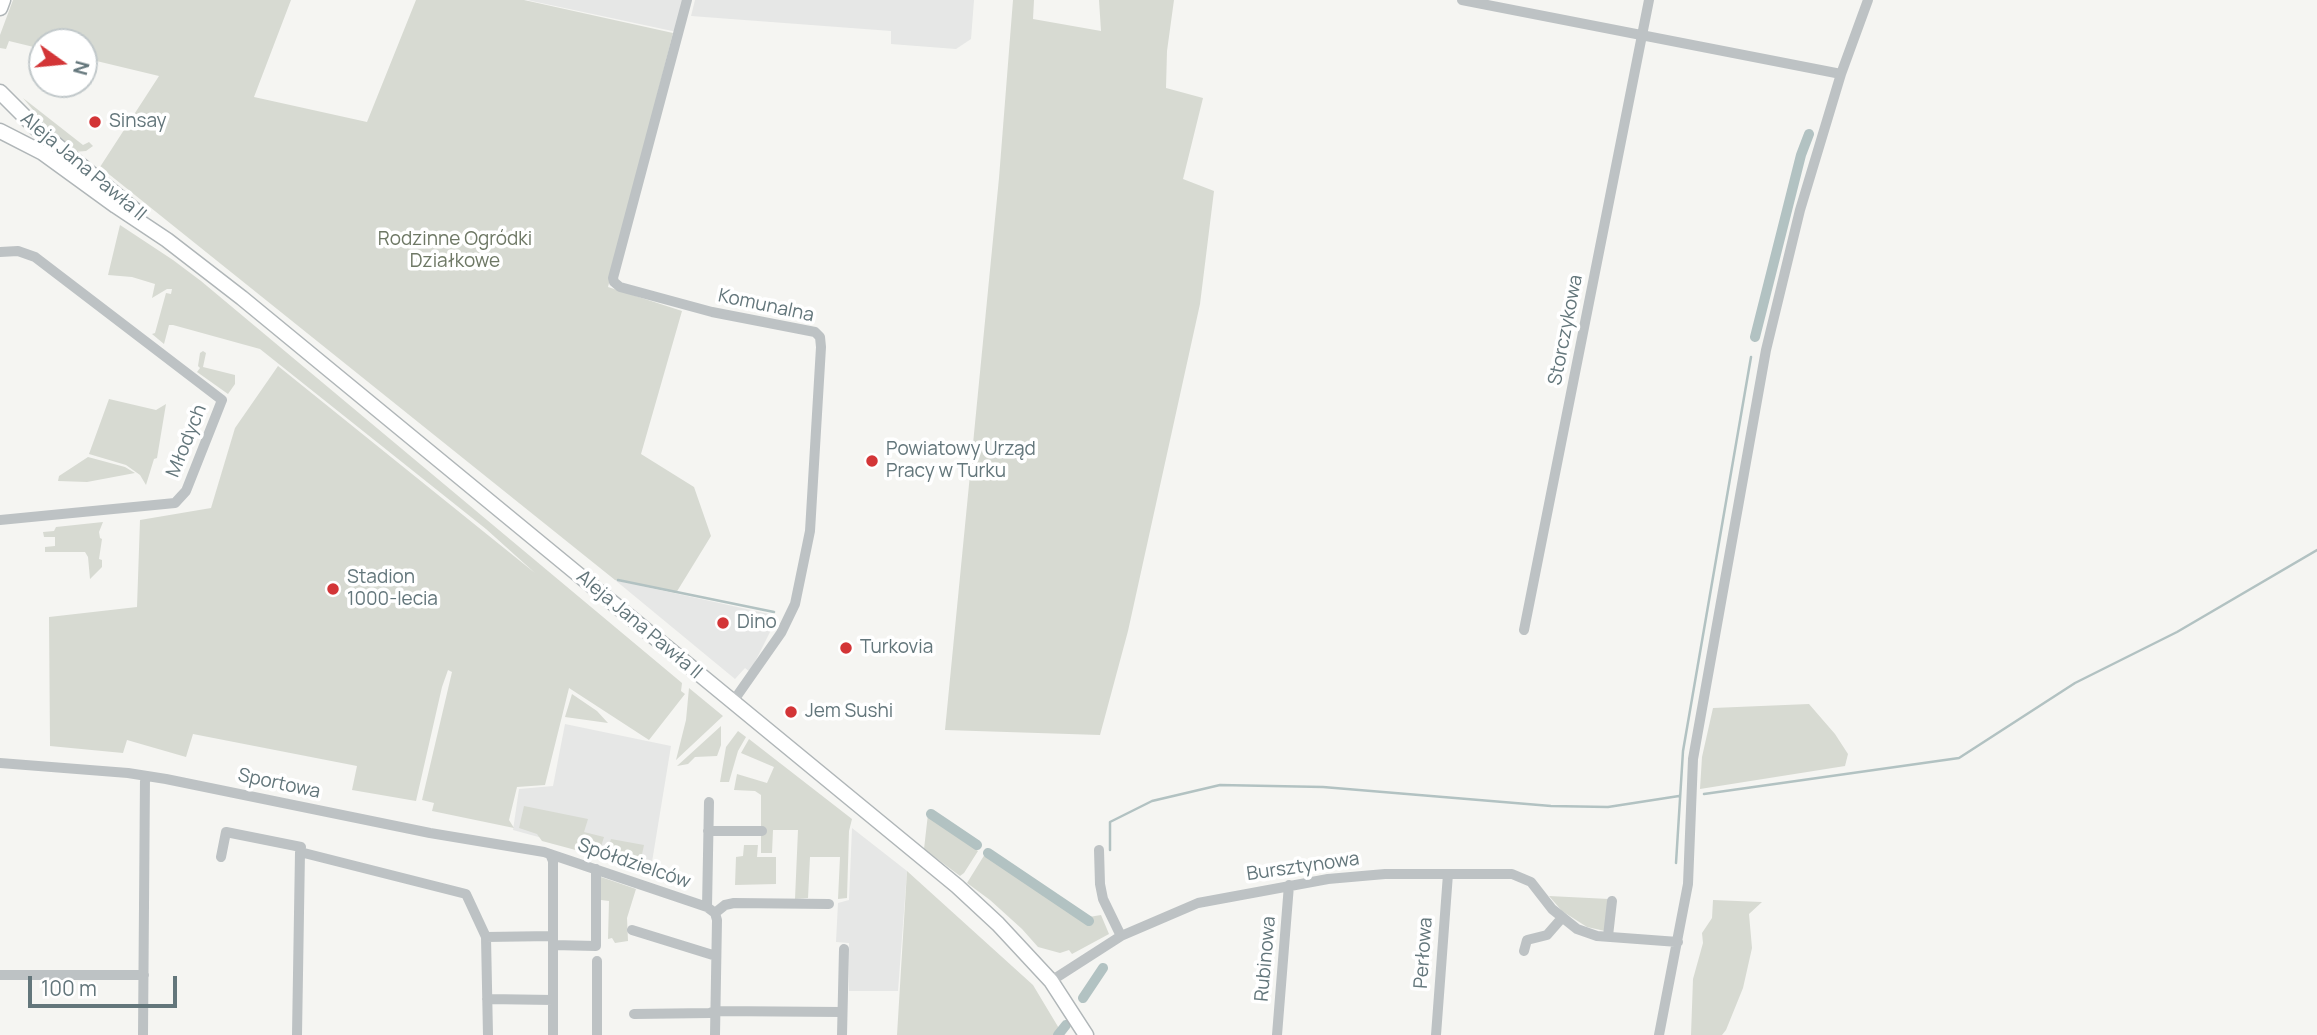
<!DOCTYPE html>
<html>
<head>
<meta charset="utf-8">
<style>
  body { margin:0 }
  #map { position:relative; width:2317px; height:1035px; overflow:hidden; background:#f5f5f2; font-family:Manrope,sans-serif }
  canvas { display:block }
  .north { position:absolute; left:28px; top:28px; width:70px; height:70px; box-sizing:border-box; background:#fff; border:2px solid #c1c8ca; border-radius:50%; rotate:105deg; font-size:19px; font-weight:700; line-height:28px; text-align:center; color:#63767b }
  .north::after { content:''; display:block; margin:auto; width:24px; height:32px; background:#d33537; clip-path:polygon(50% 0,100% 100%,50% 72%,0 100%) }
  .scale { position:absolute; left:28px; top:976px; width:149px; height:32px; box-sizing:border-box; border:4px solid #63767b; border-top:0; padding-left:9px; font-size:21px; line-height:24px; white-space:nowrap; color:#63767b; -webkit-text-stroke:5px #fff; paint-order:stroke }
</style>
</head>
<body>
<div id="map">
<canvas width="2317" height="1035"></canvas>
<div class="north">N</div>
<div class="scale">100 m</div>
</div>
<script>
const g = document.querySelector('canvas').getContext('2d');
g.lineJoin = 'round';
function fill(path, color) { g.fillStyle = color; g.fill(path, 'evenodd'); }
const shape = rows => new Path2D(rows.map(r => 'M' + r).join(''));
function strokePath(path, color, width, dash) { g.strokeStyle = color; g.lineWidth = width; g.lineCap = dash ? 'butt' : 'round'; g.setLineDash(dash || []); g.stroke(path); }
function label(font, color, halo, rows, align = 'center') {
  g.font = font + ' Manrope,sans-serif'; g.lineWidth = 7; g.setLineDash([]); g.textBaseline = 'middle'; g.strokeStyle = halo; g.fillStyle = color; for (const [text, x, y, turn = 0] of rows) {
    g.save(); g.translate(x, y); g.rotate((+turn || 0) * Math.PI / 180); g.textAlign = isNaN(turn) ? turn : align; if (halo) g.strokeText(text, 0, 0); g.fillText(text, 0, 0); g.restore();
  }
}
fill(shape([
  [527,0,683,0,677,32],
  [695,0,974,0,971,39,956,49,891,44,891,31,691,16],
  [615,580,778,616,750,672,745,668,735,679],
  [565,724,671,746,651,868,513,830,519,789,553,786],
  [852,828,907,871,898,991,849,991,849,943,836,942,838,903,849,900]
]), '#e6e7e6');
fill(shape([
  [13,0,291,0,254,97,367,122,416,0,524,0,673,33,608,287,682,311,641,454,694,487,711,536,676,593,615,580,100,167,159,76,84,58,84,42,42,42,42,49,9,41,6,49,0,48,0,35],
  [1013,0,1034,0,1033,19,1101,31,1099,0,1174,0,1167,51,1166,88,1203,98,1183,179,1214,191,1200,304,1128,631,1100,735,945,730,999,178],
  [23,98,83,145,89,142,93,146,86,151,73,152,54,135],
  [120,225,173,260,201,281,682,683,681,691,685,694,649,740,569,688,545,785,517,787,509,820,514,828,432,811,434,803,422,800,452,672,448,670,442,687,416,801,352,790,357,766,193,734,186,757,127,740,123,753,50,746,49,617,137,607,140,520,211,508,235,428,278,366,535,573,486,529,260,349,173,325,169,325,164,344,152,334,155,333,166,293,171,294,172,289,167,289,152,298,155,284,132,277,108,275],
  [203,351,206,353,203,367,235,375,235,384,228,394,197,372,200,368,198,366,200,353],
  [109,399,156,410,166,404,157,458,154,459,146,485,140,475,126,465,89,454],
  [88,457,125,467,135,473,87,482,58,481,59,476],
  [103,522,99,532,100,538,102,539,99,559,102,560,102,567,90,579,88,557,85,552,45,552,45,547,55,546,55,537,44,537,43,532,54,531,56,527],
  [689,688,723,716,676,760,686,720],
  [572,694,597,711,608,723,565,717],
  [1809,704,1835,734,1848,754,1845,766,1700,789,1702,757,1713,708],
  [721,726,721,745,717,756,695,757,688,764,677,766],
  [738,731,746,737,738,751,729,782,720,782,726,747],
  [749,739,852,819,849,831,847,898,838,899,840,857,810,857,808,898,795,899,798,830,773,830,772,853,761,853,761,795,755,791,734,790,737,774,767,783,774,767,741,753],
  [524,806,588,819,584,832,604,837,598,856,542,841,537,834,519,828],
  [928,814,978,851,964,873,960,876,924,849],
  [611,839,644,845,639,868,606,856],
  [744,845,758,845,757,857,776,857,776,884,735,885,736,857,743,856],
  [985,854,1080,914,1089,917,1101,915,1109,934,1072,954,1069,950,1060,953,1038,947,1022,929,990,900,967,883],
  [907,871,1033,985,1063,1035,897,1035],
  [601,877,636,889,627,918,628,941,615,943,612,938,608,939,609,901,601,900,599,880],
  [1549,896,1609,899,1605,931,1587,927,1562,911],
  [1713,900,1762,902,1749,914,1752,948,1743,988,1726,1030,1722,1035,1691,1035,1693,979,1703,943,1702,933,1712,918]
]), '#d7dad2');
strokePath(shape([
  [618,580,774,612],
  [1704,794,1959,758,2075,683,2177,632,2317,550],
  [1110,850,1110,822,1152,801,1220,785,1323,787,1551,806,1608,807,1679,796],
  [1676,863,1683,751,1751,357]
]), '#b2c2c2', 2.5);
strokePath(shape([
  [1755,337,1801,155,1809,134],
  [931,814,977,845],
  [988,853,1089,921],
  [1083,998,1103,968],
  [1058,1035,1066,1025]
]), '#b2c2c2', 10);
const major = shape([
  [0,8,3,0],
  [0,92,36,128,137,212],
  [0,131,43,153,116,206,167,240,242,298,957,886,998,924,1051,981,1086,1035]
]);
strokePath(major, '#b0b6b8', 17);
strokePath(shape([
  [687,0,613,278,614,282,620,287,712,312,815,332,820,337,821,347,810,531,795,604,781,633,732,703],
  [1462,0,1841,74,1868,0],
  [0,252,18,251,35,257,222,400,186,491,175,503,0,520],
  [1524,630,1649,0],
  [0,763,128,773,166,779,430,833,544,852,707,907,715,913,717,920,715,1035],
  [708,831,762,831],
  [1099,850,1100,884,1103,899,1121,936],
  [550,854,553,861,553,1035],
  [221,857,226,832,301,847,300,852],
  [707,907,709,802],
  [715,913,725,905,734,903,829,904],
  [632,930,716,956],
  [1608,936,1612,901],
  [486,937,488,1035],
  [553,945,596,946,596,869],
  [1524,951,1527,940,1547,935,1561,919],
  [597,961,597,1035],
  [0,975,144,975],
  [1051,981,1121,936,1198,903,1328,879,1385,874,1512,874,1531,882,1552,909,1577,929,1597,936,1678,942],
  [487,999,553,1000],
  [634,1014,710,1013,715,1011,841,1012],
  [143,1035,145,776],
  [297,1035,300,852,466,894,486,937,553,936],
  [842,1035,844,949],
  [1277,1035,1289,885],
  [1436,1035,1448,874],
  [1659,1035,1688,884,1693,759,1766,350,1800,210,1841,74]
]), '#bdc2c4', 10);
strokePath(major, '#fff', 14);
for (const [x, y, r, color] of [
  [95,122,7,"#d33537"],
  [872,461,7,"#d33537"],
  [333,589,7,"#d33537"],
  [723,623,7,"#d33537"],
  [846,648,7,"#d33537"],
  [791,712,7,"#d33537"]
]) { const dot = new Path2D(); dot.arc(x, y, r, 0, 2 * Math.PI); g.fillStyle = color; g.fill(dot); strokePath(dot, '#fff', 2.5); }
label('19px', '#63767b', '#fff', [
  ["Sinsay",109,122],
  ["Powiatowy Urząd",886,450],
  ["Pracy w Turku",886,472],
  ["Stadion",347,578],
  ["1000-lecia",347,600],
  ["Dino",737,623],
  ["Turkovia",860,648],
  ["Jem Sushi",805,712]
], 'left');
label('19px', '#63767b', '#fff', [
  ["Aleja Jana Pawła II",83,167,40],
  ["Komunalna",766,306,12],
  ["Storczykowa",1566,330,-79],
  ["Młodych",187,441,-68],
  ["Aleja Jana Pawła II",639,625,40],
  ["Sportowa",279,784,12],
  ["Spółdzielców",634,864,19],
  ["Bursztynowa",1303,867,-8],
  ["Perłowa",1424,953,-86],
  ["Rubinowa",1266,959,-85]
]);
label('19px', '#6e7865', '#fff', [
  ["Rodzinne Ogródki",455,240],
  ["Działkowe",455,262]
]);
</script>
</body>
</html>
